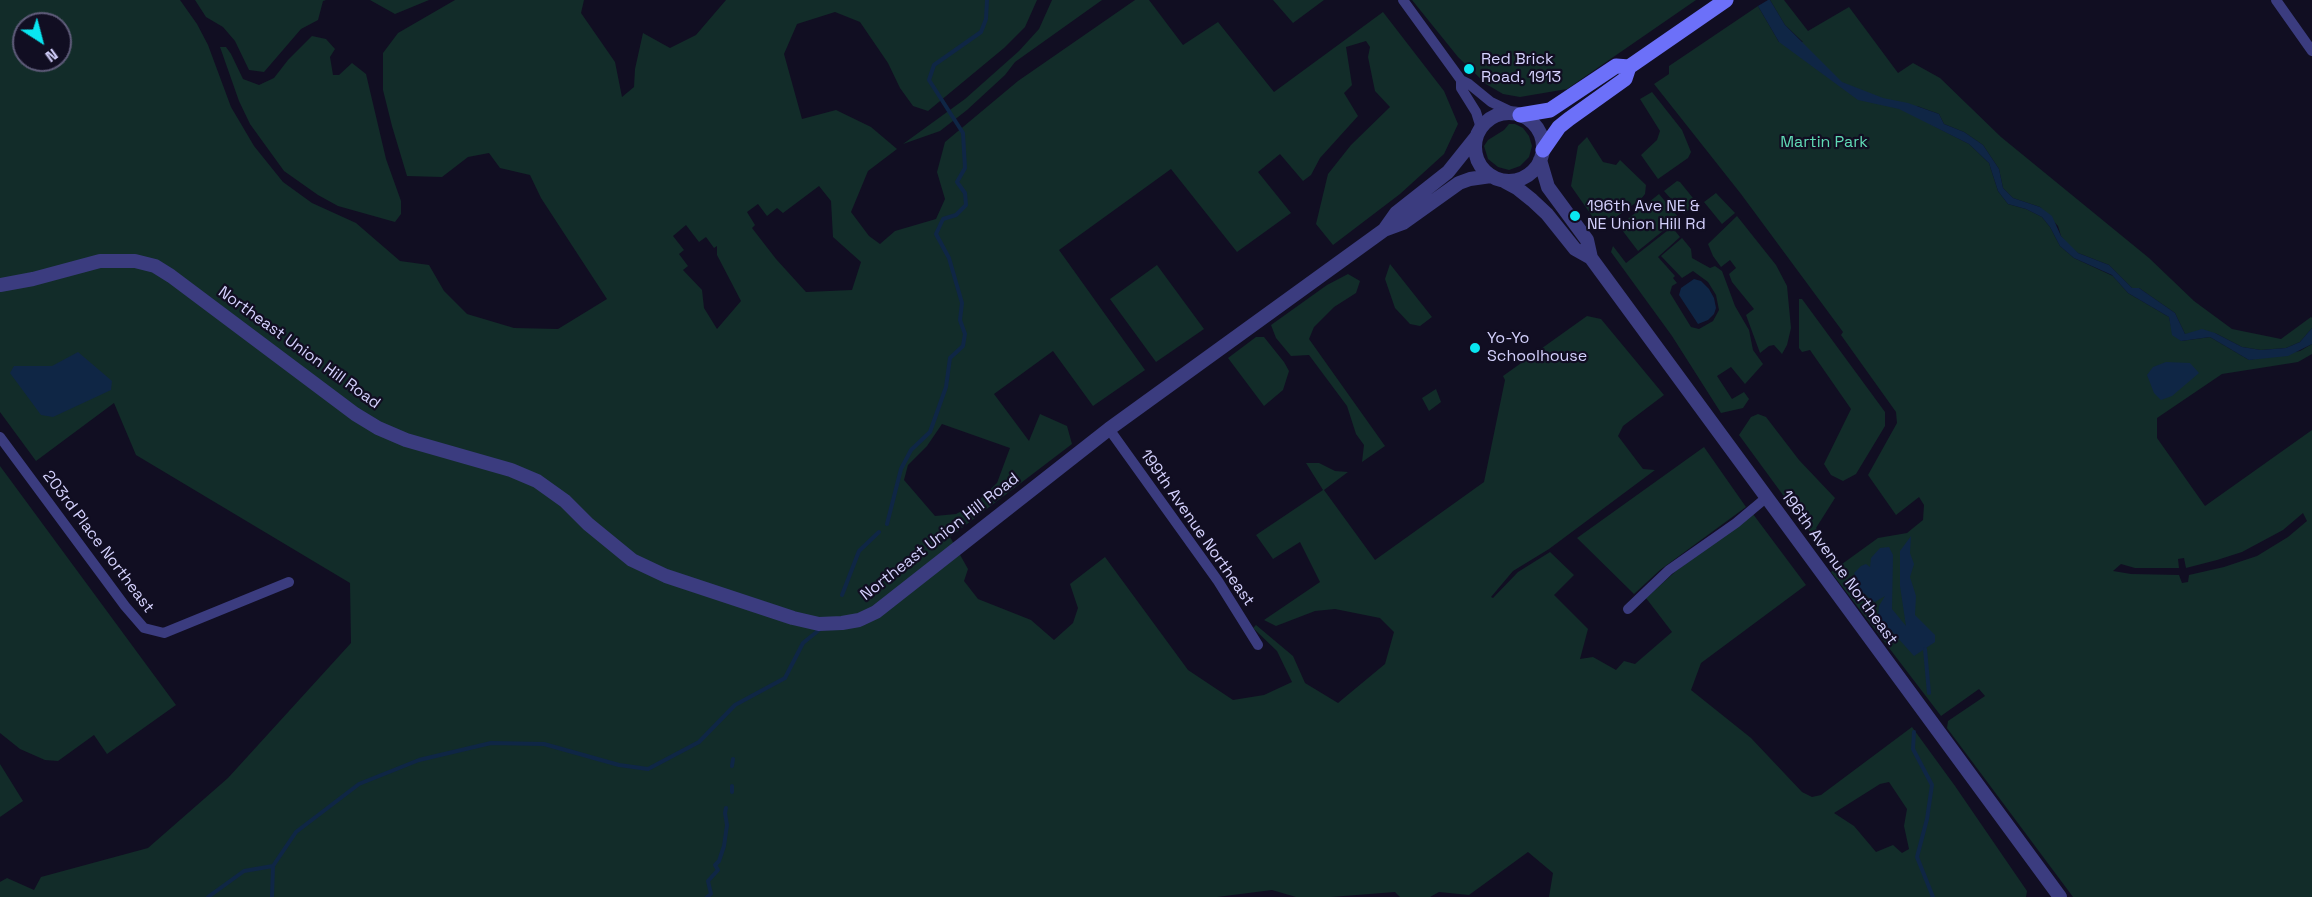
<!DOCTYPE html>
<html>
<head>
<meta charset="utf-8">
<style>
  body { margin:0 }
  #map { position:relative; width:2312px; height:897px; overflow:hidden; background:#110e22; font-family:"Space Grotesk",sans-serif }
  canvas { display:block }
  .north { position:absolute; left:12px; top:12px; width:60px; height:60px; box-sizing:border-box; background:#110e22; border:2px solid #5f5c7a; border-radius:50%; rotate:144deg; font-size:16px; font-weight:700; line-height:24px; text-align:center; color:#d4d1fd }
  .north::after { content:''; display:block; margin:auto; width:21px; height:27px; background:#09e6f1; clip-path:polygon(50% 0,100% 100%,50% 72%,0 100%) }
</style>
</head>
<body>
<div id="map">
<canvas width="2312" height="897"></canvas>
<div class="north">N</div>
</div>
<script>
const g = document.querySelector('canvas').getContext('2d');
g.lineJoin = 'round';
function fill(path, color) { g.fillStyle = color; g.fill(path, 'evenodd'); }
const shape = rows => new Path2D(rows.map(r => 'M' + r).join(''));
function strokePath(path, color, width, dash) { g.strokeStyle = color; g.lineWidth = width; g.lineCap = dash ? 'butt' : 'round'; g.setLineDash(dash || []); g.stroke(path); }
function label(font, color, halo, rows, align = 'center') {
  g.font = font + ' "Space Grotesk",sans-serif'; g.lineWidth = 4.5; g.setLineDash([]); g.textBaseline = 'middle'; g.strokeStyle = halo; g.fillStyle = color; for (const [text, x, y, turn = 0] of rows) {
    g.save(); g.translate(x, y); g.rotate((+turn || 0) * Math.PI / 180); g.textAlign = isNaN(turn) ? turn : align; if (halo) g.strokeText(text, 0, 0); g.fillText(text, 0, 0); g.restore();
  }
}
fill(shape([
  [0,0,180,0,197,24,208,45,231,107,254,146,283,182,312,203,356,223,400,261,429,265,444,291,467,314,514,328,558,329,607,299,541,198,530,175,500,168,489,153,468,157,442,177,407,176,392,126,383,90,383,53,398,33,455,0,584,0,581,13,615,62,622,97,634,87,635,69,643,33,670,48,696,35,726,0,1037,0,1025,27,1004,48,928,111,913,106,900,88,888,63,860,22,835,12,797,24,784,54,802,119,836,110,871,127,897,149,868,171,851,212,869,236,880,244,895,231,936,219,945,199,937,172,945,142,1018,81,1135,0,1149,0,1183,45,1218,22,1274,92,1383,12,1444,91,1458,124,1444,154,1400,194,1333,245,1316,224,1328,174,1351,145,1390,107,1375,91,1368,57,1370,47,1366,41,1346,47,1352,85,1344,93,1358,116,1320,158,1311,175,1303,181,1280,154,1258,172,1291,213,1237,252,1171,169,1059,250,1145,370,1093,406,1053,351,994,394,1029,441,1040,414,1067,426,1072,444,950,537,968,569,964,581,978,599,1031,620,1054,640,1073,623,1078,608,1070,584,1105,557,1188,670,1233,700,1264,695,1292,682,1277,651,1253,628,1256,625,1293,656,1305,683,1338,703,1385,664,1394,632,1380,618,1335,609,1315,611,1276,626,1264,620,1320,582,1300,542,1273,559,1256,535,1323,490,1306,463,1319,463,1335,471,1348,472,1324,490,1375,560,1484,482,1505,380,1503,376,1587,316,1601,319,1664,395,1623,426,1618,436,1643,469,1655,470,1549,549,1513,571,1491,597,1493,598,1518,572,1550,552,1574,575,1554,595,1588,629,1580,659,1593,657,1616,670,1624,661,1635,664,1672,632,1646,598,1676,571,1753,514,1806,585,1701,663,1691,690,1751,738,1802,792,1812,797,1821,795,1912,727,1955,786,2027,891,2026,897,1549,897,1553,873,1528,852,1469,895,1439,892,1430,897,1400,897,1395,892,1331,897,1296,897,1272,890,1217,897,0,897,0,882,7,878,34,890,41,877,148,848,228,778,351,643,350,583,136,455,114,403,36,461,0,412],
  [24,24,60,24,60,60,24,60],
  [819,186,831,201,833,237,861,262,852,290,806,292,776,259,752,228,755,225,747,212,758,204,767,216,777,208,783,213],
  [686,225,699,242,706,237,714,248,717,246,717,255,741,301,717,329,704,308,702,290,683,270,688,266,679,254,684,250,673,236],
  [942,424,1010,448,997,483,975,504,956,514,935,516,904,480,908,465,927,446],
  [1889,782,1907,809,1904,826,1909,849,1902,853,1893,845,1876,852,1854,826,1834,813,1880,784],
  [195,0,326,0,323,1,318,20,301,29,264,72,249,70,235,41,223,27,206,17],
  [370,0,429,0,395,14],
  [1052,0,1102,0,1015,62,1005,75,967,110,940,131,903,144,965,99,1019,51,1039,29],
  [1273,0,1324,0,1293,23],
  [1412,0,1696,0,1567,89,1520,97,1503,94,1486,84,1458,57],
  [1770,0,1784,0,1808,31,1849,7,1898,73,1913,63,1940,78,2001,137,2149,258,2194,301,2232,329,2281,339,2311,317,2312,318,2312,328,2300,342,2286,348,2261,350,2242,347,2215,333,2185,334,2175,313,2139,288,2132,288,2109,265,2078,253,2069,246,2061,236,2058,226,2040,207,2013,198,2003,188,1999,169,1983,145,1964,132,1944,124,1939,114,1917,106,1930,124,1969,144,1989,163,1998,191,2008,204,2026,209,2042,217,2050,227,2060,246,2074,258,2113,276,2128,293,2169,317,2171,326,2181,341,2210,337,2249,360,2300,351,2312,344,2312,354,2298,362,2222,374,2157,418,2157,438,2205,506,2312,430,2312,897,2073,897,1947,728,1948,721,1985,696,1979,689,1941,716,1831,572,1878,538,1907,533,1923,520,1924,505,1919,497,1896,515,1868,475,1897,423,1896,412,1841,335,1843,332,1741,194,1654,84,1669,74,1669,66,1758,6,1779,42,1803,42,1785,25],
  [2303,513,2307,521,2288,537,2257,556,2224,567,2189,575,2188,582,2182,583,2179,575,2131,574,2113,571,2121,564,2135,568,2179,568,2178,559,2184,558,2186,568,2217,560,2242,552,2283,530],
  [312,36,326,39,335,49,330,57,333,75,339,75,352,63,366,74,386,159,401,201,401,214,395,222,338,206,318,195,284,171,250,124,239,101,220,47,226,47,231,54,243,79,259,85,274,78,288,60],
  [1652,92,1682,130,1691,152,1688,158,1658,179,1641,155,1657,140,1660,131,1640,99],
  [1509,124,1515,124,1523,128,1529,136,1532,146,1529,157,1520,166,1509,170,1498,167,1488,159,1484,146,1488,140,1504,130],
  [1587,137,1603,162,1616,165,1620,160,1646,185,1645,194,1641,199,1616,217,1594,219,1571,186,1578,146],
  [1677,181,1680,182,1697,203,1684,214,1664,191],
  [1716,193,1735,213,1722,224,1704,202],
  [1659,194,1679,218,1638,251,1619,226],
  [1737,216,1776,265,1787,286,1791,328,1787,345,1782,354,1774,345,1769,346,1760,353,1746,315,1754,309,1732,282,1729,274,1736,268,1730,260,1721,267,1713,256,1708,244],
  [1672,227,1680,237,1658,257,1675,276,1673,278,1677,283,1672,286,1670,293,1691,327,1699,329,1713,321,1719,310,1716,295,1708,282,1693,271,1682,278,1661,256,1682,238,1691,249,1692,258,1710,268,1715,266,1722,271,1735,306,1749,330,1753,350,1763,364,1745,384,1731,367,1717,376,1732,399,1744,392,1749,399,1743,408,1721,413,1672,336,1611,252,1613,246,1626,263],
  [1390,264,1432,317,1420,326,1410,324,1395,308,1385,279],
  [1157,265,1204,329,1156,362,1110,299],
  [1348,274,1360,281,1356,293,1334,307,1314,327,1309,339,1385,446,1362,462,1364,445,1356,434,1347,406,1309,355,1291,356,1276,338,1271,325,1327,285],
  [1799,299,1802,299,1885,412,1885,426,1856,474,1843,481,1831,475,1824,464,1851,409,1810,350,1802,352,1799,348],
  [1256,337,1264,337,1284,362,1289,371,1283,390,1264,406,1228,358],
  [1436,389,1441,402,1429,411,1422,398],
  [1758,414,1766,417,1799,460,1835,498,1816,528,1838,558,1832,562,1739,435,1751,417],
  [1704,447,1746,507,1660,570,1634,594,1577,538],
  [0,466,176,705,107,754,94,735,58,761,45,760,20,749,0,733],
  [0,764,23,801,0,817]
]), '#122c29');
fill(shape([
  [1768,0,1770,0,1785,25,1842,82,1883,98,1908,103,1939,114,1944,124,1964,132,1983,145,1999,169,2003,188,2013,198,2040,207,2052,216,2061,236,2078,253,2109,265,2132,288,2139,288,2175,313,2185,334,2202,329,2215,333,2242,347,2261,350,2286,348,2300,342,2312,328,2312,344,2288,356,2249,360,2210,337,2181,341,2172,335,2169,317,2128,293,2112,275,2074,258,2060,246,2050,227,2042,217,2026,209,2008,204,1998,191,1989,163,1969,144,1899,109,1858,100,1779,42,1758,6],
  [1694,279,1701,281,1709,289,1714,298,1716,308,1714,314,1708,320,1698,324,1679,295,1681,288],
  [78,352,112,381,111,390,53,417,41,415,10,373,14,366,52,366],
  [2166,362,2190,363,2199,373,2172,396,2161,400,2154,393,2147,375,2153,367],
  [1911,536,1910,553,1914,564,1910,577,1916,596,1915,615,1935,635,1935,642,1914,656,1878,616,1879,606,1885,596,1875,602,1862,592,1854,573,1861,566,1866,564,1870,567,1871,558,1880,548,1889,547,1893,555,1892,609,1906,626,1900,586,1900,551]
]), '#0f2645');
strokePath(shape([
  [887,524,901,469,911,450,930,432,946,387,950,358,963,346,965,334,960,320,962,303,949,258,936,234,943,219,956,215,966,205,965,193,957,182,965,168,963,133,929,80,934,65,981,32,986,19,987,0],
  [842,595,859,551,879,532],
  [1925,649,1929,693],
  [1914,732,1913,749,1932,785,1927,819,1917,857,1933,897],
  [732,766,733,759],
  [732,786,732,792],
  [208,897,244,871,273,866],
  [272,897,273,866,296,832,359,784,419,760,491,743,544,744,619,765,648,769,699,742,735,705,785,678,803,643,819,630],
  [707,897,711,894,708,881,718,870,715,865,719,861,724,846,727,825,725,813,726,808]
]), '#0f2645', 4);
strokePath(shape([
  [1403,0,1461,80,1461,88,1476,112,1481,128],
  [2276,0,2312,51],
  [1461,80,1469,84,1491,102,1514,113],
  [1109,429,1218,581,1258,645],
  [0,437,125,606,144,628,164,633,289,582],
  [1628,609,1669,570,1736,523,1767,497]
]), '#3b3c7f', 10);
strokePath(shape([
  '1475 147a34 34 0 1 1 68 0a34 34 0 1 1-68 0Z',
  [1540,160,1548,187,1587,240,1591,258,2060,897],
  [1504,181,1517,188,1532,200,1547,214,1575,249,1591,258],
  [1384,230,1396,213,1448,172,1476,137],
  [0,285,33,279,100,261,135,261,155,266,171,276,355,414,378,428,406,440,511,470,537,481,565,501,588,524,632,560,666,576,793,618,819,624,842,623,859,620,876,612,1109,429,1384,230,1403,223,1459,183,1470,179,1491,176]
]), '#3b3c7f', 14);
strokePath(shape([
  [1520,115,1550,110,1616,66,1629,67],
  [1543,150,1559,127,1569,119,1625,79,1629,67,1726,0]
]), '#6c70f9', 15);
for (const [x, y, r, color] of [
  [1469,69,6,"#09e6f1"],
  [1575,216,6,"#09e6f1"],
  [1475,348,6,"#09e6f1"]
]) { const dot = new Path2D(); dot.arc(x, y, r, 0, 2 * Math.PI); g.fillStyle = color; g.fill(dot); strokePath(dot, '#110e22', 2); }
label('16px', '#d4d1fd', '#110e22', [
  ["Red Brick",1481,60],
  ["Road, 1913",1481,78],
  ["196th Ave NE &",1587,207],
  ["NE Union Hill Rd",1587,225],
  ["Yo-Yo",1487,339],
  ["Schoolhouse",1487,357]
], 'left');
label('16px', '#60dab5', '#110e22', [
  ["Martin Park",1824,143]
]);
label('16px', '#d4d1fd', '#110e22', [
  ["Northeast Union Hill Road",299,348,36],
  ["199th Avenue Northeast",1197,528,55],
  ["Northeast Union Hill Road",940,537,-38],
  ["203rd Place Northeast",98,542,53],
  ["196th Avenue Northeast",1839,568,54]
]);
</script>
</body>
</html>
